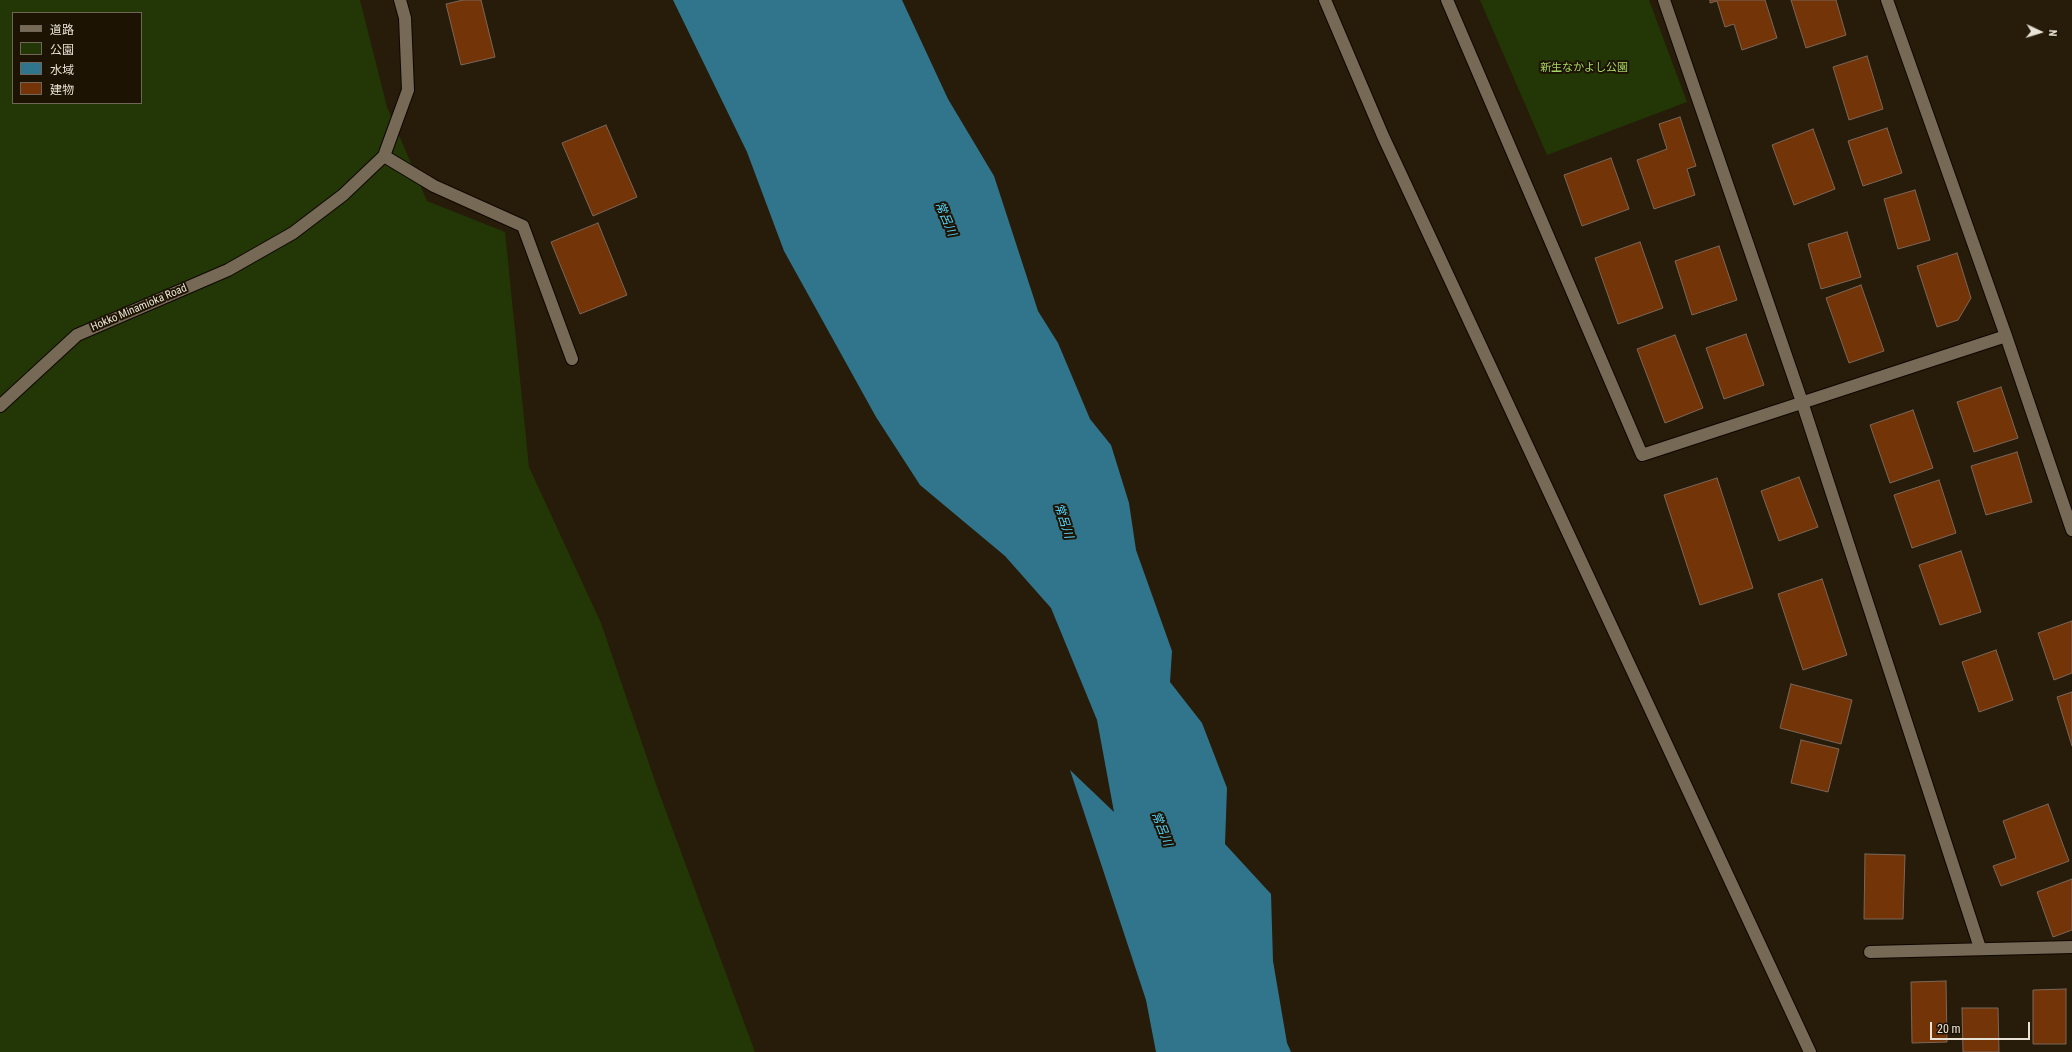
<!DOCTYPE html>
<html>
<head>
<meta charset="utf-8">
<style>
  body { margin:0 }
  #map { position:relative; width:2072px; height:1052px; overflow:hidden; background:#261c09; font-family:"Roboto Condensed","Noto Sans JP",sans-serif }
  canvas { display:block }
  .legend { position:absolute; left:12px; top:12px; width:130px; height:92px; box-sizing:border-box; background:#1d1302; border:1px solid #6f6657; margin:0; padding:5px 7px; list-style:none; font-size:12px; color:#e9e2d6 }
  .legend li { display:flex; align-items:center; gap:8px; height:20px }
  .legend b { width:20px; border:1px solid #6f6657 }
  .north { position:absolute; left:2020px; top:12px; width:40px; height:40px; -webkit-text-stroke:3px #1d1302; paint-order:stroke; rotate:94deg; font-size:11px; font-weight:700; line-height:16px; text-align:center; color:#e9e2d6 }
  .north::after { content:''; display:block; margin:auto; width:14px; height:18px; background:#e9e2d6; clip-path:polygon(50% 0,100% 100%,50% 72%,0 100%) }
  .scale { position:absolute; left:1930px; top:1022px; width:100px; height:18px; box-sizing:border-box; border:2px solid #e9e2d6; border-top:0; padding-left:5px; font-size:12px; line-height:14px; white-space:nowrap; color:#e9e2d6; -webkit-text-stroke:3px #1d1302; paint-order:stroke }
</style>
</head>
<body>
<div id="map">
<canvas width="2072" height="1052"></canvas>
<ul class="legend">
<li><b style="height:5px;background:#766955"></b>道路</li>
<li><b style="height:11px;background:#233605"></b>公園</li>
<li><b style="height:11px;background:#31758c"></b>水域</li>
<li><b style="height:11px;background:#733507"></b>建物</li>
</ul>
<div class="north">N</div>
<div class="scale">20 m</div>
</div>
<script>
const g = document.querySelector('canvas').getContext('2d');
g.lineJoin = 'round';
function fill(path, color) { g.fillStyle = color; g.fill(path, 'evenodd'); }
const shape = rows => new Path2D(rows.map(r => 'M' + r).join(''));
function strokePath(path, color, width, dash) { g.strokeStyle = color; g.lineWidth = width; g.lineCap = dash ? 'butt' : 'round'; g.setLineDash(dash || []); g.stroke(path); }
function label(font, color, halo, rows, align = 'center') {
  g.font = font + ' "Roboto Condensed","Noto Sans JP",sans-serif'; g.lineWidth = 4; g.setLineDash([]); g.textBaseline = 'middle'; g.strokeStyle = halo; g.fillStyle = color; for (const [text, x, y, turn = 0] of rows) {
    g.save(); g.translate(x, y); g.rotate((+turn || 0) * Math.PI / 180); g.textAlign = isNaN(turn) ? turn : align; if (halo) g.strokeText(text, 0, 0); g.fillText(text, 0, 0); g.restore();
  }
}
fill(shape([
  [0,0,360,0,387,107,427,201,505,232,529,467,601,623,657,787,755,1052,0,1052],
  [13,13,141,13,141,103,13,103],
  [1480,0,1649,0,1687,102,1547,155]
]), '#233605');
fill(shape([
  [673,0,902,0,948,99,994,176,1038,311,1058,343,1090,419,1111,445,1129,503,1136,550,1172,651,1170,682,1202,723,1227,788,1225,844,1271,894,1273,961,1287,1043,1291,1052,1156,1052,1146,1000,1070,770,1114,812,1097,720,1051,608,1005,556,920,485,876,417,784,251,747,152]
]), '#31758c');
const building = shape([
  [463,0,481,0,495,57,461,65,446,4,463,0],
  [1710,0,1765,0,1777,38,1742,50,1734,24,1725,27,1717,1,1710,3,1710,0],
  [1791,0,1836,0,1846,35,1806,48,1791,0],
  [1867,56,1883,109,1849,120,1833,67,1867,56],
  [1680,117,1696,166,1687,169,1695,195,1654,209,1637,160,1667,149,1659,124,1680,117],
  [606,125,637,197,593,216,562,143,606,125],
  [1887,128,1902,173,1863,186,1848,141,1887,128],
  [1813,129,1835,189,1794,205,1772,145,1813,129],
  [1611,158,1629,209,1582,226,1564,175,1611,158],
  [1915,190,1930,240,1898,249,1884,199,1915,190],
  [598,223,627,295,580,314,551,242,598,223],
  [1847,232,1861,277,1821,289,1808,244,1847,232],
  [1640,242,1663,308,1618,324,1595,258,1640,242],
  [1719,246,1737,300,1692,315,1675,261,1719,246],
  [1957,253,1971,298,1958,320,1937,327,1917,266,1957,253],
  [1861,285,1884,351,1849,363,1826,298,1861,285],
  [1746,334,1764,385,1724,399,1706,348,1746,334],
  [1675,335,1703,408,1665,423,1637,349,1675,335],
  [2001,387,2018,438,1974,452,1957,402,2001,387],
  [1913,410,1933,468,1890,483,1870,425,1913,410],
  [2017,452,2032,502,1986,515,1971,466,2017,452],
  [1799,477,1818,527,1779,541,1761,491,1799,477],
  [1717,478,1753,588,1700,605,1664,495,1717,478],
  [1939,480,1956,533,1912,548,1894,495,1939,480],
  [1961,551,1981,612,1940,625,1919,565,1961,551],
  [1822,579,1847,655,1803,670,1778,594,1822,579],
  [2072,621,2072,673,2054,680,2038,633,2072,621],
  [1996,650,2013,700,1979,712,1962,662,1996,650],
  [1791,684,1852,700,1841,744,1780,728,1791,684],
  [2072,692,2072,746,2057,697,2072,692],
  [1801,740,1839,749,1828,792,1791,783,1801,740],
  [2048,804,2069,861,2001,886,1993,866,2016,858,2003,821,2048,804],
  [1865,854,1905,855,1903,919,1864,919,1865,854],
  [2072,879,2072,930,2053,937,2037,892,2072,879],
  [1946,981,1947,1042,1912,1043,1911,982,1946,981],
  [2066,989,2066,1044,2033,1044,2033,990,2066,989],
  [1962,1008,1998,1008,1999,1052,1963,1052,1962,1008]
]);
fill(building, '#733507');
strokePath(building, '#7d665a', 1);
const lane = shape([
  [1325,0,1383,136,1810,1052],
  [384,156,434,186,523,226,572,359]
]);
const street = shape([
  [1447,0,1642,455,2006,336],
  [1664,0,1802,402,1980,948],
  [1887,0,2006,336,2072,530],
  [0,406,77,335,228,270,293,233,343,195,384,156,408,90,405,18,400,0],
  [1870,952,2072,947]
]);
strokePath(lane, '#0f0600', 14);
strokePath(street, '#0f0600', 14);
strokePath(lane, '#766955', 12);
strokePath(street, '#766955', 12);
label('11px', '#a3d761', '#1d1302', [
  ["新生なかよし公園",1584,68]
]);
label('11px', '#e9e2d6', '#1d1302', [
  ["Hokko Minamioka Road",139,308,-23]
]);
label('italic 12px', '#53d4ff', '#1d1302', [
  ["常呂川",945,219,67],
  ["常呂川",1063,521,72],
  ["常呂川",1161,829,68]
]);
</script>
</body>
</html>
